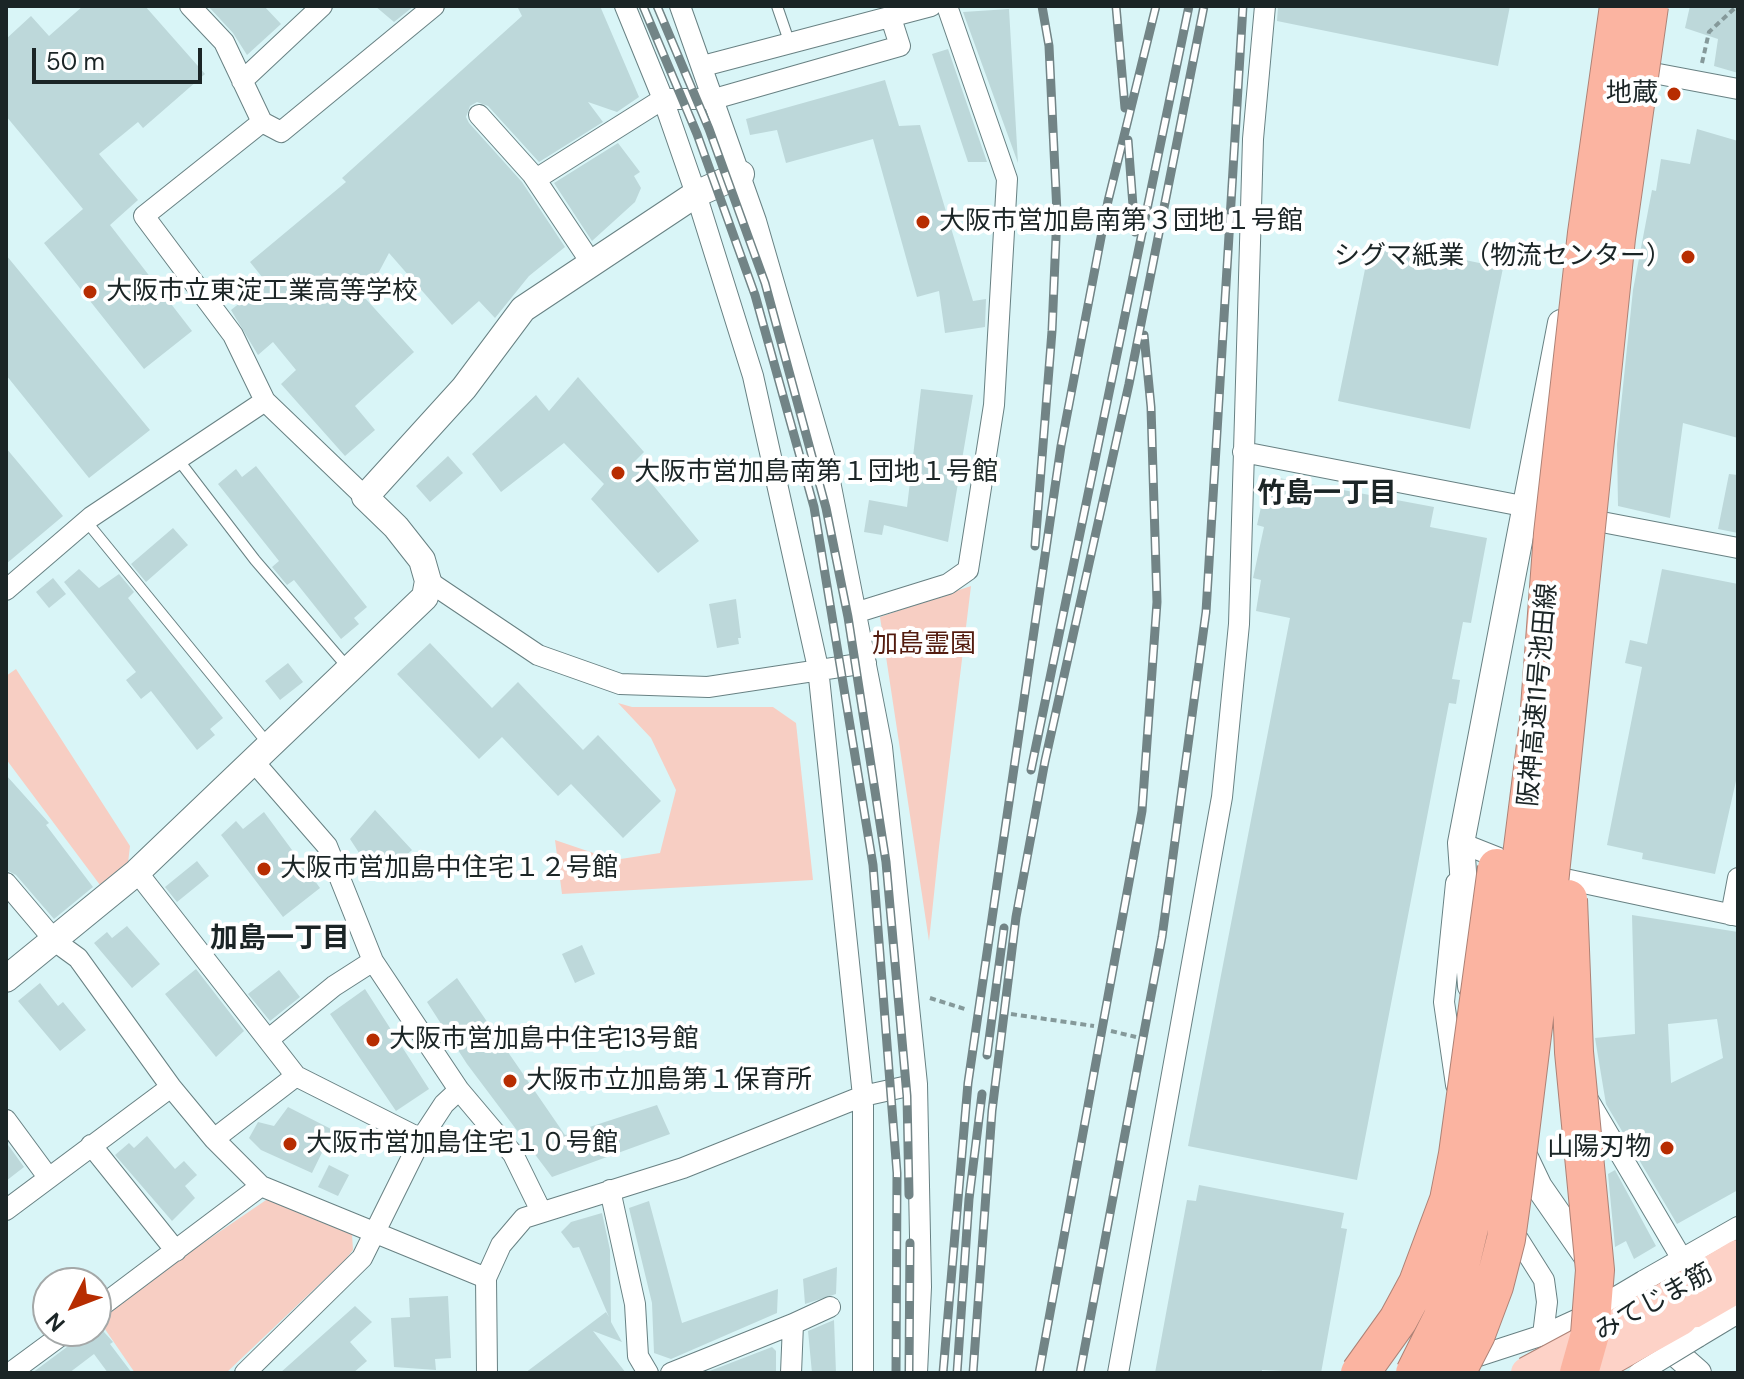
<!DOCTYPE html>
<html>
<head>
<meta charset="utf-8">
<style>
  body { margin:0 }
  #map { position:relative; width:1744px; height:1379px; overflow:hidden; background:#d9f5f7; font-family:"DM Sans",sans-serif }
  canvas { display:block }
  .frame { position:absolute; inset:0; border:8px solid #1b2526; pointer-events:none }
  .north { position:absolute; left:32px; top:1267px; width:80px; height:80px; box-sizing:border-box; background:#fff; border:2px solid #a4a8a8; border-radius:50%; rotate:228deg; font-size:22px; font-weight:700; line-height:32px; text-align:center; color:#1b2526 }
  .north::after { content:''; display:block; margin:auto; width:28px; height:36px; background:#b72d01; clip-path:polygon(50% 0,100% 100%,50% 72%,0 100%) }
  .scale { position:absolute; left:32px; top:48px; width:170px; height:36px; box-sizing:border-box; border:4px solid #1b2526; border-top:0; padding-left:10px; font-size:24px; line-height:28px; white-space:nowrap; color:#1b2526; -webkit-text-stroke:6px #fff; paint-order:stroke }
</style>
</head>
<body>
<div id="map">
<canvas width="1744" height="1379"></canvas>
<div class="frame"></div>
<div class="north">N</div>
<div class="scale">50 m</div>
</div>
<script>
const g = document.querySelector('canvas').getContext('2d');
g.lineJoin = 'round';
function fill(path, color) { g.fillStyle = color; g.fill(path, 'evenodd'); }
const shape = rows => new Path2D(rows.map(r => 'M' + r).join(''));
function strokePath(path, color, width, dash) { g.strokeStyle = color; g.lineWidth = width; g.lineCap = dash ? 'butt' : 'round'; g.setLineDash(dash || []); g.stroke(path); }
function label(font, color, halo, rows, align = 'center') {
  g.font = font + ' "DM Sans","Noto Sans JP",sans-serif'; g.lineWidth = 8; g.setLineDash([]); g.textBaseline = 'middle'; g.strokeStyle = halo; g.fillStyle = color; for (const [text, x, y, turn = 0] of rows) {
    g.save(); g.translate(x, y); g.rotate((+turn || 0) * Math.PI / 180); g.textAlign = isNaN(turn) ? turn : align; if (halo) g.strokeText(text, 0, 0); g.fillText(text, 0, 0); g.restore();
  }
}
fill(shape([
  [971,586,939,847,929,941,880,617],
  [16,669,130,846,128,863,100,885,6,759,6,676],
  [618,703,632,707,773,707,796,723,813,880,562,894,555,840,614,860,660,853,676,790,651,738],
  [269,1198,352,1234,353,1250,346,1259,226,1373,135,1373,96,1316]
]), '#f7cec3');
fill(shape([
  [83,6,145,6,205,74,143,128,138,122,99,154,138,200,110,225,192,331,144,369,44,243,83,209,6,116,6,39,31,16,49,36],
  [208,6,264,6,281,24,247,55,233,33],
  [375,6,414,6,394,22],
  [517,6,600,6,639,97,617,112,588,102,603,122,539,162,488,106,477,102,470,106,466,117,469,123,522,182,565,247,529,276,495,318,479,301,452,325,389,253,365,298,414,352,355,406,375,430,345,456,281,384,296,370,273,342,258,355,231,310,266,282,250,262,346,182,342,178,522,16],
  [1278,6,1510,6,1498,66,1277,21],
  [1690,6,1738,6,1738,73,1714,66,1718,39,1685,28],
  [1009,9,1018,163,963,12],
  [948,49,987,162,968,162,932,54],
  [885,80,899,126,920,125,973,301,986,299,985,327,945,333,939,291,917,297,873,139,786,163,777,130,750,135,746,119],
  [1697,129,1738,141,1738,438,1683,423,1670,518,1618,506,1617,444,1633,290,1652,190,1656,191,1661,159,1690,164],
  [618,143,640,172,634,176,641,188,635,202,592,241,554,183],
  [1371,240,1503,268,1470,429,1338,401],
  [6,255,150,430,89,478,6,375],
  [578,377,644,452,634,462,699,541,658,573,591,499,604,484,564,443,501,492,472,454,536,395,549,411],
  [921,389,973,395,948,542,884,525,882,535,864,532,869,500,907,507],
  [6,448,63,516,6,564],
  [448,456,463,473,430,502,416,486],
  [256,466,367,607,354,618,359,624,341,639,294,580,287,585,272,567,279,561,218,484,236,469,242,477],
  [1729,474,1738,475,1738,533,1718,529],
  [1268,476,1434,507,1430,527,1487,538,1471,623,1463,622,1452,679,1460,680,1456,704,1449,703,1357,1180,1188,1146,1290,618,1256,611,1261,580,1253,578,1264,527,1257,525],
  [173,528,188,545,146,582,131,564],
  [79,569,99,588,119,574,134,592,128,598,223,718,210,729,215,735,197,750,151,691,141,699,126,680,136,672,64,582],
  [1662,569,1738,584,1738,772,1715,874,1642,859,1643,853,1607,845,1642,667,1625,663,1630,640,1647,644],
  [53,578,66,594,49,608,36,592],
  [736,599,741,638,738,638,739,644,717,648,709,604],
  [430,643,492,708,518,682,583,750,598,735,661,801,623,838,571,784,558,796,502,737,479,759,397,674],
  [288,663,303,682,280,700,265,681],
  [6,775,49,823,46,825,93,887,54,919,16,875,6,870],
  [375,810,412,850,384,876,366,856,363,859,350,839],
  [264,812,320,888,283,917,221,835,236,821,243,829],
  [197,861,209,876,177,902,165,887],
  [1632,915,1738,932,1738,1190,1677,1224,1606,1104,1595,1038,1635,1034],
  [1717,1019,1723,1058,1671,1083,1668,1024],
  [127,926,160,964,132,988,94,943,107,932,112,938],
  [582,945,595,974,575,983,562,954],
  [196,969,244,1031,216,1057,165,994],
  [279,970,300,997,270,1021,248,994],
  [457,978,565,1135,657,1105,670,1134,552,1177,467,1064,427,1002],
  [40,983,58,1006,63,1002,86,1030,60,1051,18,1001],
  [365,989,429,1089,396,1111,330,1014],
  [288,1107,333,1130,312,1173,261,1150,249,1138,258,1122,274,1126],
  [147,1136,175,1169,184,1161,197,1175,185,1186,195,1198,172,1221,115,1155,129,1143,134,1148],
  [6,1142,24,1167,6,1181],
  [329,1165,349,1175,338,1196,318,1187],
  [1615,1170,1656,1246,1634,1259,1626,1241,1615,1247,1608,1174],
  [1199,1185,1344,1213,1341,1228,1347,1229,1321,1373,1262,1370,1262,1373,1155,1373,1187,1200,1196,1201],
  [649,1201,682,1323,778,1289,777,1313,671,1359,654,1353,652,1303,629,1208],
  [602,1213,610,1250,611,1322,622,1342,593,1331,626,1373,525,1373,606,1312,609,1317,579,1247,573,1248,561,1232,571,1222],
  [837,1267,836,1294,805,1304,803,1279],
  [448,1296,451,1358,435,1359,436,1370,394,1367,391,1318,410,1317,409,1298],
  [355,1306,372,1322,350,1342,367,1361,353,1373,280,1373],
  [834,1320,836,1373,812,1373,808,1331],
  [96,1323,113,1342,110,1344,132,1373,108,1373,94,1354,69,1373,32,1373,75,1341,80,1331,96,1331],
  [772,1347,776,1351,776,1373,707,1372]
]), '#bdd8da');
const service = shape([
  [777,6,790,44],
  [177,458,255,560,349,669],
  [86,521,269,745]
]);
const minor = shape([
  [190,6,224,42,262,122,144,216,233,335,265,401,365,497],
  [625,6,663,99,696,194,753,376,818,668,863,1096,863,1373],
  [680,6,756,221,827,466,882,747,917,1084,921,1287,917,1373],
  [703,66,931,6],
  [1632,69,1738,89],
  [242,81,322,6],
  [479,115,532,174,590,261],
  [262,122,281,132,434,6],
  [536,179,663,99,714,99,900,46,891,18],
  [1243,452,1538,509],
  [1581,518,1738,548],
  [428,581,538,655,620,684,708,687,866,663],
  [6,590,91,517,265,401],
  [858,612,948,584,968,570,994,405,1007,179,947,6],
  [254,762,327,846,373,961,459,1090,513,1154,541,1211],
  [1461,843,1509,862],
  [137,872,296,1076,421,1139],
  [1551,876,1738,916],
  [6,883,56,942,78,958,171,1087,214,1139,261,1186,486,1278],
  [1456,883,1444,1002,1456,1085],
  [1731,915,1738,878],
  [269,1039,334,986,373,961],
  [1586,1096,1682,1259],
  [6,1120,48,1177],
  [214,1139,296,1076],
  [91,1145,176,1251],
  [610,1190,635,1304,638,1356,648,1373],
  [6,1210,171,1087],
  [1508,1223,1544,1280,1547,1302,1543,1335],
  [1643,1281,1738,1227],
  [96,1310,261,1186],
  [1698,1337,1738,1313],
  [1460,1362,1543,1335,1578,1319],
  [10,1373,67,1331],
  [245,1373,362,1258,421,1139,444,1104,459,1090],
  [487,1373,486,1278,501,1245,524,1218,683,1168,863,1096,917,1084],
  [671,1373,793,1324],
  [791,1373,793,1324,830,1307],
  [1118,1373,1222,797,1239,624,1253,139,1265,6]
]);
const tertiary = shape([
  [6,979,137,872,425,597,428,581,422,560,396,527,365,497,464,388,523,309,696,194,741,174],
  [1471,986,1461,843,1561,323],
  [1519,1145,1539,1187,1593,1265],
  [1656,1336,1698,1373]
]);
const primary = shape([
  [1663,1300,1738,1256],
  [1681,1319,1738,1286]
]);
strokePath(service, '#688183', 12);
strokePath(minor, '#688183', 22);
strokePath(tertiary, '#688183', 28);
strokePath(primary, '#ad8276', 34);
strokePath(shape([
  [1702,63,1709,32,1737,6],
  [930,998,965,1009],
  [1011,1014,1094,1026],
  [1111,1031,1136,1037]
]), '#85999a', 4, [6, 4]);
strokePath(service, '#fff', 10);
strokePath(minor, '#fff', 20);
strokePath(tertiary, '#fff', 26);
strokePath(primary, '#fdd2c7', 32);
const rail = shape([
  [643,6,697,134,755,295,814,507,873,865,897,1173,896,1373],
  [657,6,709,129,765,283,826,508,848,617,886,862,907,1096,909,1195],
  [1116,6,1125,108],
  [1128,140,1135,232],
  [1035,546,1052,331,1057,213,1049,46,1042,6],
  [1031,770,1189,6],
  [987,1055,1004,928],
  [909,1373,910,1243],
  [943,1373,968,1083,1061,446,1108,201,1156,6],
  [957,1373,969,1199,982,1094],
  [973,1373,992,1111,1016,917,1045,761,1129,384,1204,6],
  [1039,1373,1142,811,1157,602,1151,407,1144,335],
  [1080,1373,1162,937,1206,612,1243,6]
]);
strokePath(rail, '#728486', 9);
strokePath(rail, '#fff', 6, [18]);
const minorBridge = shape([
  [1589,1313,1643,1281],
  [1639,1373,1698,1337]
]);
const primaryBridge = shape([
  [1527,1373,1663,1300],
  [1585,1373,1681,1319]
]);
const motorwayBridge = shape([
  [1568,899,1574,1052,1595,1270,1590,1334,1579,1373],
  [1360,1373,1398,1320,1418,1283,1449,1200,1458,1154,1497,868],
  [1415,1373,1442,1319,1458,1274,1482,1173,1539,721,1553,534,1587,233,1619,6],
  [1456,1373,1476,1334,1494,1286,1506,1239,1514,1181,1540,970,1616,238,1649,6]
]);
strokePath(minorBridge, '#688183', 22, []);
strokePath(primaryBridge, '#ad8276', 34, []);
strokePath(motorwayBridge, '#ad8276', 40, []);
strokePath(minorBridge, '#fff', 20);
strokePath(primaryBridge, '#fdd2c7', 32);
strokePath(motorwayBridge, '#fbb4a1', 38);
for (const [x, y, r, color] of [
  [1674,94,8,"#b72d01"],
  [923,222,8,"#b72d01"],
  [1688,257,8,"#b72d01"],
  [90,292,8,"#b72d01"],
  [618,473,8,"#b72d01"],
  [264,869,8,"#b72d01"],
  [373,1040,8,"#b72d01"],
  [510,1081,8,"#b72d01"],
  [290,1144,8,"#b72d01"],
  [1667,1148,8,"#b72d01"]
]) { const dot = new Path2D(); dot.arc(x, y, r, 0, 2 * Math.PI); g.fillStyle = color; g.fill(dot); strokePath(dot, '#fff', 3); }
label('26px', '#1b2526', '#fff', [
  ["地蔵",1658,94,"right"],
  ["大阪市営加島南第３団地１号館",939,222],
  ["シグマ紙業（物流センター）",1672,257,"right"],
  ["大阪市立東淀工業高等学校",106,292],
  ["大阪市営加島南第１団地１号館",634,473],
  ["大阪市営加島中住宅１２号館",280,869],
  ["大阪市営加島中住宅13号館",389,1040],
  ["大阪市立加島第１保育所",526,1081],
  ["大阪市営加島住宅１０号館",306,1144],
  ["山陽刃物",1651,1148,"right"]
], 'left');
label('26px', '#531c0f', '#fff', [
  ["加島霊園",924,645]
]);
label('26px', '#1b2526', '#fff', [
  ["阪神高速11号池田線",1539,695,-85],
  ["みてじま筋",1654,1303,-29]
]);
label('bold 28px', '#1b2526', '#fff', [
  ["竹島一丁目",1327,495],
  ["加島一丁目",280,940]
]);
</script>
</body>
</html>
